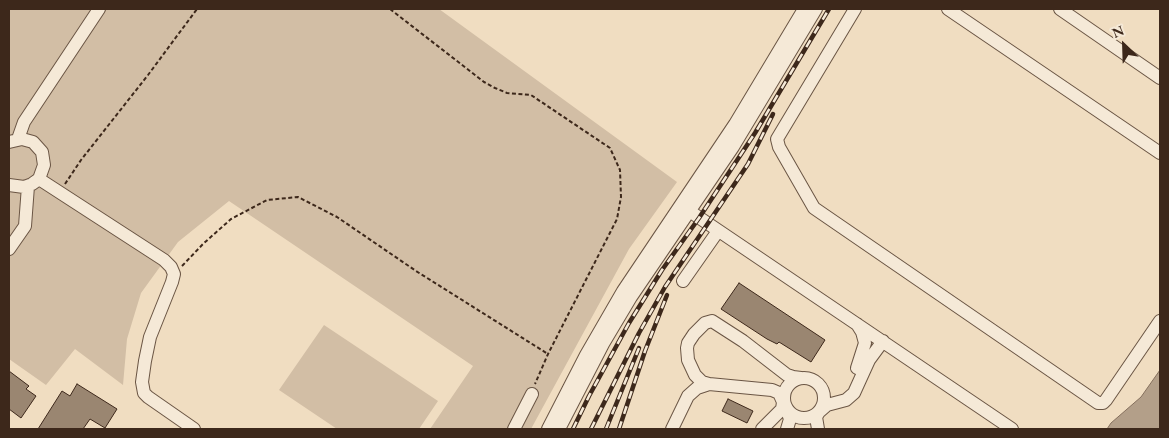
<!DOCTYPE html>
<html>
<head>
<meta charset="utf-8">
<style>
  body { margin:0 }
  #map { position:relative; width:1169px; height:438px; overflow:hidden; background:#f0ddc1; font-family:"EB Garamond",serif }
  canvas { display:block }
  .frame { position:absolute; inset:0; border:10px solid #3d281b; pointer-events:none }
  .north { position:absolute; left:1099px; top:20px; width:50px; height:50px; -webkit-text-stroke:4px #f5e9d7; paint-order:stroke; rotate:336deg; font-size:14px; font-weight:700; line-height:20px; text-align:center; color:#3d281b }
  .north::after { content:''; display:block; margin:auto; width:18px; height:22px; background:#3d281b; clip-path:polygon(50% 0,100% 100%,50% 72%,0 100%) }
</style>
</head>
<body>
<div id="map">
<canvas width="1169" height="438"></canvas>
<div class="frame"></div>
<div class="north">N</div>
</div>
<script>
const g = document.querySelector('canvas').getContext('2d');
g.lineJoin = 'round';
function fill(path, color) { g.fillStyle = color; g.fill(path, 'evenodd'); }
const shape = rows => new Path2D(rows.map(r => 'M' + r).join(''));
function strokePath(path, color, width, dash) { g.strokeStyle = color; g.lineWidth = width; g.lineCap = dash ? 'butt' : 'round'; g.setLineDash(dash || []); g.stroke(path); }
fill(shape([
  [9,9,439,9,677,182,629,249,531,429,430,429,473,366,229,201,178,242,141,293,127,339,123,385,75,349,46,385,9,359],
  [324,325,438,401,419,429,337,429,279,390]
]), '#d2bea5');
const water = shape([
  [1160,370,1160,429,1107,429,1111,423,1141,397,1160,370]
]);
fill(water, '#b39f89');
strokePath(water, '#846f5d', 1);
const building = shape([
  [739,283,825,340,811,362,779,342,777,344,767,339,721,309,739,283],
  [9,371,29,386,26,389,36,396,21,418,9,409,9,371],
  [77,384,117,409,105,428,90,419,83,429,38,429,62,391,70,396,77,384],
  [728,399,753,411,747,423,722,411,728,399]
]);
fill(building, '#9a8671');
strokePath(building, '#3d281b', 1);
const minor = shape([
  [855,9,777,139,779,147,814,208,1098,403,1103,403,1106,400,1160,321],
  [948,9,1160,153],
  [1060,9,1160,78],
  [18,139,24,122,99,9],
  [9,142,22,139,33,142,42,152,44,165,39,179,32,184,24,187,9,185],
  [39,179,164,260,171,267,174,274,172,282,150,337,145,361,142,382,144,393,148,397,194,429],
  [682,206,1012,429],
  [9,249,25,226,28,186],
  [683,281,718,231],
  [857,324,862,332,865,343,857,368],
  '784 398a20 20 0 1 1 40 0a20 20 0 1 1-40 0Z',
  [709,384,702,382,695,375,688,360,687,348,688,343,694,334,705,323,712,321,743,341,787,375,793,377,801,378],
  [786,408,790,419,787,429],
  [514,429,532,394],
  [548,429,586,355,623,291,735,124,804,9],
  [559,429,603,344,631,297,733,147,816,9],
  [672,429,688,396,697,388,709,384,772,390,779,393,783,402,782,409,762,429],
  [818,429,816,417,819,412,827,405,846,400,854,393,869,360,883,341]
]);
strokePath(minor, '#6a5544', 14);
strokePath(shape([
  [390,9,484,82,495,88,507,93,531,95,601,142,610,148,620,170,621,197,617,219,548,354,535,384],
  [65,184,81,160,148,75,197,9],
  [182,266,203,244,231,219,267,200,298,197,337,217,416,271,548,354]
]), '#3d281b', 2, [4, 2.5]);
strokePath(minor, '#f5e9d7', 12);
const rail = shape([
  [573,429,589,396,629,323,662,270,699,218,755,133,829,9],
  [591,429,639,333,665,287,748,164,773,114],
  [606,429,639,348],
  [619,429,645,351,667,295]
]);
strokePath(rail, '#3d281b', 4.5);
strokePath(rail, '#f5e9d7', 2.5, [8]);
</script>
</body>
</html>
